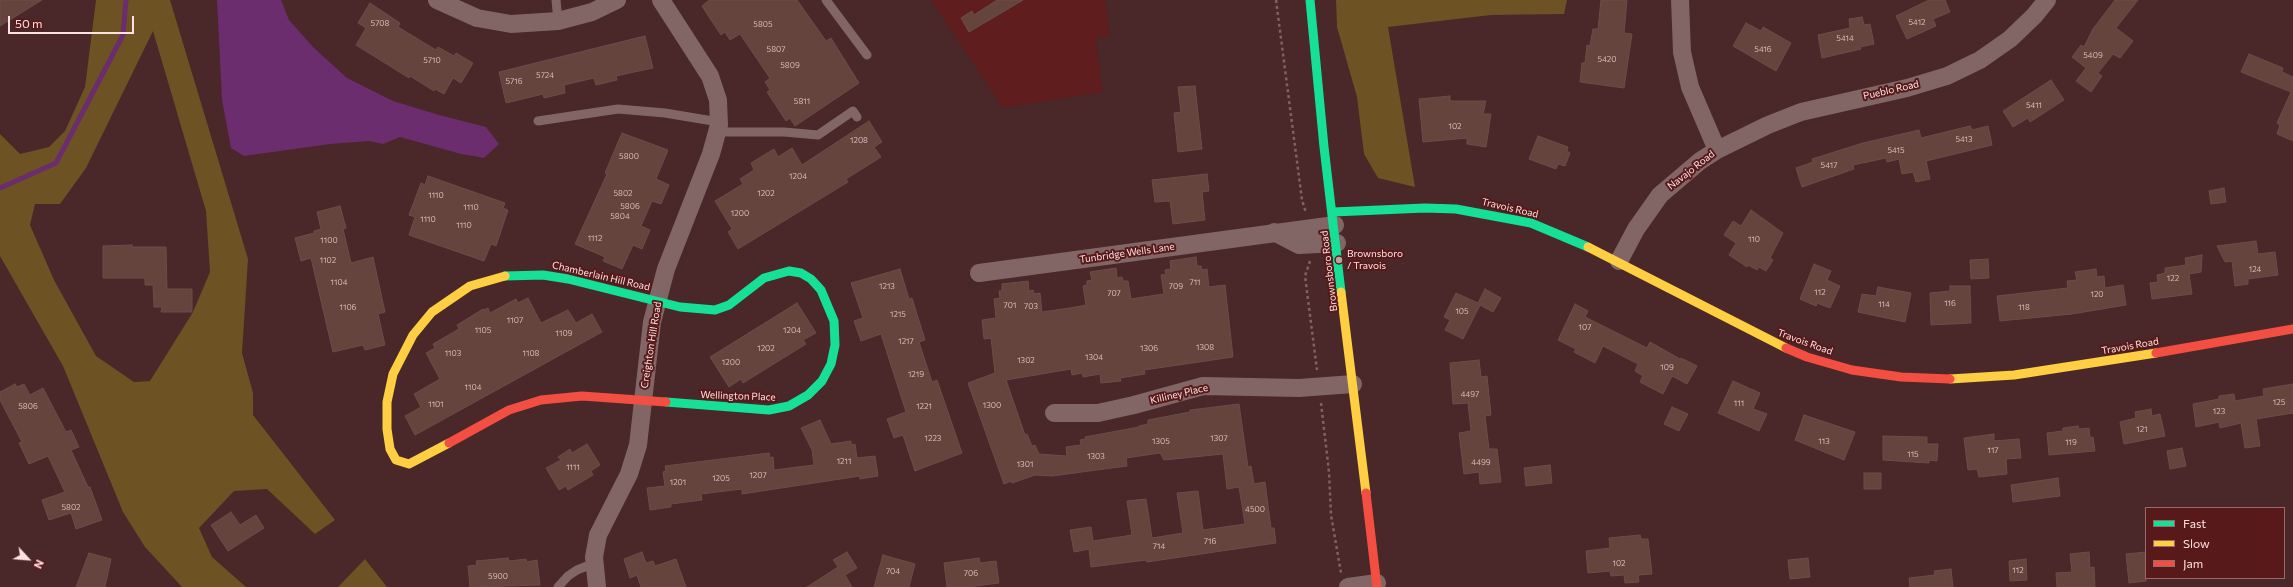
<!DOCTYPE html>
<html>
<head>
<meta charset="utf-8">
<style>
  body { margin:0 }
  #map { position:relative; width:2293px; height:587px; overflow:hidden; background:#4a2728; font-family:Commissioner,sans-serif }
  canvas { display:block }
  .legend { position:absolute; left:2145px; top:507px; width:140px; height:72px; box-sizing:border-box; background:#58191a; border:1px solid #9a6a6a; margin:0; padding:5px 7px; list-style:none; font-size:12px; color:#fce3e1 }
  .legend li { display:flex; align-items:center; gap:8px; height:20px }
  .legend b { width:20px; border:1px solid #9a6a6a }
  .north { position:absolute; left:8px; top:539px; width:40px; height:40px; -webkit-text-stroke:3px #58191a; paint-order:stroke; rotate:116deg; font-size:11px; font-weight:700; line-height:16px; text-align:center; color:#fce3e1 }
  .north::after { content:''; display:block; margin:auto; width:14px; height:18px; background:#fce3e1; clip-path:polygon(50% 0,100% 100%,50% 72%,0 100%) }
  .scale { position:absolute; left:8px; top:16px; width:126px; height:18px; box-sizing:border-box; border:2px solid #fce3e1; border-top:0; padding-left:5px; font-size:12px; line-height:14px; white-space:nowrap; color:#fce3e1; -webkit-text-stroke:3px #58191a; paint-order:stroke }
</style>
</head>
<body>
<div id="map">
<canvas width="2293" height="587"></canvas>
<ul class="legend">
<li><b style="height:5px;background:#16e098"></b>Fast</li>
<li><b style="height:5px;background:#ffcf43"></b>Slow</li>
<li><b style="height:5px;background:#f24e42"></b>Jam</li>
</ul>
<div class="north">N</div>
<div class="scale">50 m</div>
</div>
<script>
const g = document.querySelector('canvas').getContext('2d');
g.lineJoin = 'round';
function fill(path, color) { g.fillStyle = color; g.fill(path, 'evenodd'); }
const shape = rows => new Path2D(rows.map(r => 'M' + r).join(''));
function strokePath(path, color, width, dash) { g.strokeStyle = color; g.lineWidth = width; g.lineCap = dash ? 'butt' : 'round'; g.setLineDash(dash || []); g.stroke(path); }
function label(font, color, halo, rows, align = 'center') {
  g.font = font + ' Commissioner,sans-serif'; g.lineWidth = 4; g.setLineDash([]); g.textBaseline = 'middle'; g.strokeStyle = halo; g.fillStyle = color; for (const [text, x, y, turn = 0] of rows) {
    g.save(); g.translate(x, y); g.rotate((+turn || 0) * Math.PI / 180); g.textAlign = isNaN(turn) ? turn : align; if (halo) g.strokeText(text, 0, 0); g.fillText(text, 0, 0); g.restore();
  }
}
fill(shape([
  [931,0,1105,0,1110,36,1096,38,1102,92,1003,108]
]), '#5f1d1e');
fill(shape([
  [96,0,170,0,248,259,242,353,253,393,253,415,335,520,315,534,267,489,234,491,199,528,212,557,246,587,182,587,145,547,123,512,63,366,0,256,0,134,20,154,49,147,65,131,85,87],
  [153,31,206,211,210,272,193,312,150,381,134,382,96,356,54,280,30,225,35,204,60,204,86,168],
  [1336,0,1567,0,1564,14,1491,15,1388,27,1415,187,1378,178,1364,154,1357,97,1337,27],
  [365,559,387,587,338,587]
]), '#6d5223');
fill(shape([
  [217,0,281,0,289,20,313,47,347,78,393,101,439,115,486,127,499,144,484,158,461,154,400,137,383,144,369,141,330,144,244,156,231,148,222,100]
]), '#6b2d6e');
strokePath(shape([
  [0,188,56,163,123,35,126,0]
]), '#6b2d6e', 5);
const building = shape([
  [0,0,42,0,0,26,0,0],
  [709,0,797,0,826,41,831,38,859,83,795,126,790,118,786,121,767,92,770,90,765,82,770,78,740,34,730,40,725,32,721,35,713,23,702,6,709,0],
  [997,0,1023,0,969,32,961,18,972,11,974,15,997,0],
  [1601,0,1627,0,1624,33,1632,34,1624,88,1580,82,1582,63,1585,63,1587,45,1590,46,1593,29,1598,29,1601,0],
  [1929,0,1945,0,1950,12,1933,19,1936,26,1907,39,1896,16,1929,0],
  [2115,0,2138,0,2116,28,2133,41,2120,58,2113,54,2098,73,2102,76,2091,92,2076,81,2086,68,2072,57,2081,45,2084,47,2093,29,2115,0],
  [370,3,400,23,398,27,436,50,438,47,454,56,456,53,473,63,461,83,453,78,444,94,435,89,434,91,410,76,409,78,356,45,366,28,358,23,370,3],
  [1862,17,1864,25,1870,24,1874,44,1860,47,1861,49,1822,58,1818,35,1850,28,1849,19,1862,17],
  [1746,23,1761,31,1763,27,1791,43,1776,71,1733,46,1746,23],
  [645,36,653,68,616,76,617,80,596,85,594,78,564,85,565,93,544,98,543,94,506,103,499,72,645,36],
  [2249,54,2283,68,2282,72,2293,77,2293,141,2277,134,2280,125,2277,123,2291,92,2241,72,2249,54],
  [2051,80,2064,100,2030,122,2028,118,2013,127,2003,111,2051,80],
  [1195,86,1202,149,1178,152,1174,113,1181,112,1178,87,1195,86],
  [1450,96,1450,101,1486,101,1483,114,1491,114,1486,147,1467,144,1467,138,1423,142,1419,99,1450,96],
  [869,121,882,142,874,147,881,157,846,179,848,182,738,249,728,232,732,229,715,201,743,184,740,179,754,170,751,163,774,149,778,157,792,148,802,165,869,121],
  [1970,126,1972,130,1988,126,1992,145,1926,161,1930,179,1916,182,1913,172,1902,174,1899,159,1887,162,1886,158,1853,165,1854,169,1802,187,1796,168,1813,162,1812,159,1863,143,1919,130,1921,138,1970,126],
  [622,133,668,150,656,179,669,185,661,204,652,201,641,226,650,230,642,249,633,245,622,269,603,261,605,257,575,244,607,174,605,173,622,133],
  [1538,136,1568,147,1567,151,1570,153,1565,166,1558,164,1556,169,1529,159,1538,136],
  [1207,174,1209,191,1202,192,1205,220,1173,224,1170,201,1155,202,1152,180,1207,174],
  [428,176,505,203,503,208,508,210,496,246,491,244,484,261,409,235,415,217,409,215,421,183,425,185,428,176],
  [2224,188,2226,202,2211,204,2209,191,2224,188],
  [340,206,346,228,343,229,351,263,373,257,385,312,378,314,385,345,365,350,363,345,333,352,311,258,301,261,295,238,314,233,314,231,321,229,317,212,340,206],
  [1751,210,1783,233,1770,258,1773,260,1766,271,1759,267,1757,270,1748,265,1747,267,1729,255,1736,243,1724,235,1733,221,1741,226,1751,210],
  [2256,241,2258,254,2275,252,2278,275,2248,279,2248,284,2235,286,2232,261,2225,262,2217,246,2256,241],
  [132,245,132,247,166,247,167,289,192,289,192,312,161,312,162,307,154,307,153,285,145,285,145,278,103,278,103,246,132,245],
  [2202,255,2201,272,2189,274,2192,294,2152,299,2150,283,2158,282,2157,275,2165,273,2165,268,2186,265,2185,258,2202,255],
  [1196,257,1197,266,1201,266,1202,270,1207,269,1209,287,1225,285,1233,357,1144,370,1145,374,1120,378,1121,381,1101,383,1100,374,1083,377,1082,373,1072,375,1071,369,1006,380,1025,435,1027,434,1032,446,1035,445,1039,454,1067,456,1066,447,1081,445,1080,440,1086,439,1085,437,1139,427,1139,426,1148,424,1148,420,1190,412,1190,410,1239,404,1248,467,1251,466,1254,484,1265,482,1271,528,1274,528,1276,543,1147,562,1146,560,1091,567,1089,549,1074,552,1070,530,1091,527,1093,541,1132,535,1127,501,1146,499,1152,538,1183,533,1177,493,1198,491,1203,530,1245,524,1239,487,1227,489,1223,454,1164,460,1160,453,1126,458,1127,466,1052,476,1035,475,1012,483,1011,481,1004,484,968,383,995,373,991,338,984,339,982,320,996,318,994,299,1000,298,999,291,1002,291,1002,284,1028,281,1029,291,1033,290,1034,294,1040,293,1042,312,1070,308,1086,305,1083,286,1087,285,1087,281,1092,280,1090,272,1116,268,1117,278,1122,277,1123,281,1128,281,1131,299,1150,296,1164,294,1161,275,1166,274,1165,270,1171,269,1170,261,1196,257],
  [1988,259,1989,278,1971,279,1970,260,1988,259],
  [1814,264,1831,271,1827,280,1840,286,1830,308,1817,303,1816,306,1800,299,1814,264],
  [900,269,909,299,912,298,925,340,919,342,932,382,937,380,962,453,915,471,903,435,894,438,887,419,906,412,881,334,861,341,854,321,863,318,851,283,900,269],
  [2096,269,2097,277,2104,276,2105,288,2123,285,2126,305,2072,314,2000,321,1997,296,2068,288,2067,281,2077,280,2075,272,2096,269],
  [1950,286,1970,286,1971,323,1931,325,1930,293,1950,291,1950,286],
  [1878,287,1911,293,1905,322,1858,312,1862,294,1876,296,1878,287],
  [1485,289,1501,298,1493,312,1480,305,1463,339,1445,330,1450,320,1444,317,1456,293,1478,303,1485,289],
  [528,298,541,323,568,310,576,323,592,314,602,332,415,435,405,416,421,407,414,394,440,379,426,353,435,348,433,344,459,329,457,325,483,309,484,310,488,308,490,313,516,299,518,303,528,298],
  [797,303,816,333,803,340,806,344,743,383,741,379,729,387,710,357,797,303],
  [1575,304,1588,311,1585,317,1647,348,1650,342,1680,359,1681,358,1697,366,1687,384,1672,376,1663,394,1640,382,1643,376,1635,371,1638,364,1603,346,1595,363,1574,352,1576,349,1558,340,1575,304],
  [1479,360,1481,377,1487,376,1491,415,1485,416,1489,449,1497,449,1501,482,1480,484,1479,472,1464,474,1459,433,1471,431,1468,403,1453,404,1450,363,1479,360],
  [1733,381,1760,393,1753,409,1767,414,1759,431,1718,413,1733,381],
  [15,384,17,387,24,384,30,395,43,388,66,432,71,430,79,447,71,450,88,487,90,487,102,520,76,529,71,513,49,520,42,500,65,492,48,456,29,464,19,443,22,442,0,400,0,392,15,384],
  [2293,384,2293,413,2256,419,2260,446,2245,448,2241,423,2220,428,2219,422,2196,427,2193,404,2219,399,2219,396,2234,394,2235,401,2264,396,2263,389,2293,384],
  [1672,407,1688,414,1679,431,1664,424,1672,407],
  [2151,409,2152,416,2160,414,2165,436,2124,444,2120,422,2136,418,2135,412,2151,409],
  [1804,415,1855,432,1844,460,1795,440,1804,415],
  [820,420,831,444,851,441,851,445,855,444,857,458,875,456,878,476,860,479,860,476,742,494,742,489,701,494,702,500,671,504,671,507,650,510,647,488,665,486,663,472,666,471,665,466,769,453,770,458,773,457,774,470,814,465,812,450,801,428,820,420],
  [2078,426,2079,429,2089,428,2090,438,2093,437,2095,451,2049,455,2047,433,2063,431,2063,428,2078,426],
  [1994,434,1994,441,2019,439,2021,458,2006,459,2007,474,1979,477,1977,469,1968,470,1964,438,1994,434],
  [1883,436,1927,437,1927,444,1938,444,1937,461,1929,460,1929,463,1883,460,1883,436],
  [587,444,600,465,591,471,593,475,568,490,566,486,559,490,546,468,561,460,558,457,570,449,572,453,587,444],
  [2182,448,2186,466,2170,469,2167,451,2182,448],
  [1550,465,1552,483,1526,486,1524,468,1550,465],
  [1864,473,1881,473,1881,489,1864,489,1864,473],
  [2058,478,2060,496,2013,502,2011,485,2058,478],
  [231,512,240,525,256,515,264,528,228,551,211,525,231,512],
  [1640,535,1641,539,1648,539,1652,574,1638,575,1639,582,1625,583,1624,575,1611,576,1610,571,1588,573,1586,551,1610,548,1609,538,1640,535],
  [642,552,646,563,653,561,655,566,676,559,686,587,641,587,637,575,630,578,624,559,642,552],
  [847,552,857,568,845,575,852,587,807,587,838,567,833,560,847,552],
  [2089,552,2090,568,2094,567,2095,587,2057,587,2056,573,2072,572,2070,554,2089,552],
  [2146,552,2146,581,2129,583,2126,554,2146,552],
  [89,553,111,559,105,587,76,587,89,553],
  [883,555,915,564,909,587,874,587,883,555],
  [508,558,509,561,526,559,527,562,537,560,540,585,470,587,468,566,477,565,476,561,508,558],
  [979,558,980,563,996,561,999,583,968,587,947,587,944,563,979,558],
  [1808,558,1810,577,1790,579,1788,560,1808,558],
  [2026,559,2027,580,2010,581,2009,561,2026,559],
  [1951,569,1953,587,1910,587,1909,578,1935,575,1934,571,1951,569]
]);
fill(building, '#65443d');
strokePath(building, '#694e49', 1);
strokePath(shape([
  [1276,0,1302,200,1306,213],
  [1310,261,1305,276,1317,370],
  [1321,403,1329,472,1331,515,1341,573]
]), '#7d6363', 2.5, [3, 3]);
strokePath(shape([
  [556,0,558,21],
  [826,0,867,55],
  [538,121,618,109,665,113,719,122],
  [718,132,784,132,818,135,853,111,857,117],
  [558,587,568,576,577,570,587,566,595,567]
]), '#816665', 9);
strokePath(shape([
  [437,0,477,18,511,24,558,21,592,12,617,0],
  [1680,0,1682,52,1690,87,1717,150],
  [1274,232,1299,245,1337,243],
  [1619,261,1636,229,1660,195,1700,161,1717,150,1768,125,1801,112,1907,88,1947,76,1980,60,2010,39,2034,16,2047,0],
  [979,273,1335,225],
  [1054,413,1098,413,1134,405,1203,386,1299,388,1353,384],
  [597,587,594,557,598,535,629,474,638,445,652,322,666,269,711,154,719,125,718,100,710,76,661,0],
  [1348,587,1377,583]
]), '#816665', 18);
strokePath(shape([
  [1310,0,1324,147,1341,292],
  [1333,212,1425,208,1456,209,1531,223,1588,247],
  [505,276,543,275,568,279,680,307,715,310,729,305,764,278,789,271],
  [666,402,769,410,789,406,808,395,822,381,831,364,835,345,834,321,821,290,811,279,801,273,789,271]
]), '#16e098', 9);
strokePath(shape([
  [1588,247,1786,348],
  [1341,292,1366,493],
  [1950,379,2014,375,2156,353],
  [449,443,409,464,396,460,390,449,387,429,387,402,393,374,413,335,432,312,470,286,505,276]
]), '#ffcf43', 9);
strokePath(shape([
  [1786,348,1807,357,1852,370,1901,377,1950,379],
  [2156,353,2293,329],
  [449,443,509,410,541,400,582,396,666,402],
  [1366,493,1377,587]
]), '#f24e42', 9);
for (const [x, y, r, color] of [
  [1339,260,4,"#bea1a0"]
]) { const dot = new Path2D(); dot.arc(x, y, r, 0, 2 * Math.PI); g.fillStyle = color; g.fill(dot); strokePath(dot, '#58191a', 1.5); }
label('8px', '#d6bbb8', null, [
  ["5412",1917,22],
  ["5708",380,23],
  ["5805",763,24],
  ["5414",1845,38],
  ["5807",776,49],
  ["5416",1763,49],
  ["5409",2093,55],
  ["5420",1607,59],
  ["5710",432,60],
  ["5809",790,65],
  ["5724",545,75],
  ["5716",514,81],
  ["5811",802,101],
  ["5411",2034,105],
  ["102",1455,126],
  ["5413",1964,139],
  ["1208",859,140],
  ["5415",1896,150],
  ["5800",629,156],
  ["5417",1829,165],
  ["1204",798,176],
  ["5802",623,193],
  ["1202",766,193],
  ["1110",436,195],
  ["5806",630,206],
  ["1110",471,207],
  ["1200",740,213],
  ["5804",620,216],
  ["1110",428,219],
  ["1110",464,225],
  ["1112",595,238],
  ["110",1754,239],
  ["1100",329,240],
  ["1102",328,260],
  ["124",2255,269],
  ["122",2173,278],
  ["1104",339,282],
  ["711",1195,282],
  ["1213",887,286],
  ["709",1176,286],
  ["112",1820,292],
  ["707",1114,293],
  ["120",2097,294],
  ["116",1950,303],
  ["114",1884,304],
  ["701",1010,305],
  ["703",1031,306],
  ["1106",348,307],
  ["118",2024,307],
  ["105",1462,311],
  ["1215",898,314],
  ["1107",515,320],
  ["107",1585,327],
  ["1105",483,330],
  ["1204",792,330],
  ["1109",564,333],
  ["1217",906,341],
  ["1308",1205,347],
  ["1202",766,348],
  ["1306",1149,348],
  ["1103",453,353],
  ["1108",531,353],
  ["1304",1094,357],
  ["1302",1026,360],
  ["1200",731,362],
  ["109",1667,367],
  ["1219",916,374],
  ["1104",473,387],
  ["4497",1470,394],
  ["125",2279,402],
  ["111",1739,403],
  ["1101",436,404],
  ["1300",992,405],
  ["5806",28,406],
  ["1221",924,406],
  ["123",2219,411],
  ["121",2142,429],
  ["1223",933,438],
  ["1307",1219,438],
  ["1305",1161,441],
  ["113",1824,441],
  ["119",2071,442],
  ["117",1993,450],
  ["115",1913,454],
  ["1303",1096,456],
  ["1211",844,461],
  ["4499",1481,462],
  ["1301",1025,464],
  ["1111",573,467],
  ["1207",758,475],
  ["1205",721,478],
  ["1201",678,482],
  ["5802",71,507],
  ["4500",1255,509],
  ["716",1210,541],
  ["714",1159,546],
  ["102",1619,563],
  ["112",2018,570],
  ["704",893,571],
  ["706",971,573],
  ["5900",498,576]
]);
label('10px', '#fce3e1', '#58191a', [
  ["Pueblo Road",1891,90,-13],
  ["Navajo Road",1691,170,-38],
  ["Travois Road",1510,208,13],
  ["Tunbridge Wells Lane",1127,253,-8],
  ["Brownsboro Road",1329,271,-97],
  ["Chamberlain Hill Road",601,276,13],
  ["Travois Road",1805,342,20],
  ["Creighton Hill Road",651,345,-81],
  ["Travois Road",2130,346,-10],
  ["Killiney Place",1179,394,-13],
  ["Wellington Place",738,396,2]
]);
label('10px', '#fce3e1', '#58191a', [
  ["Brownsboro",1347,254],
  ["/ Travois",1347,266]
], 'left');
</script>
</body>
</html>
